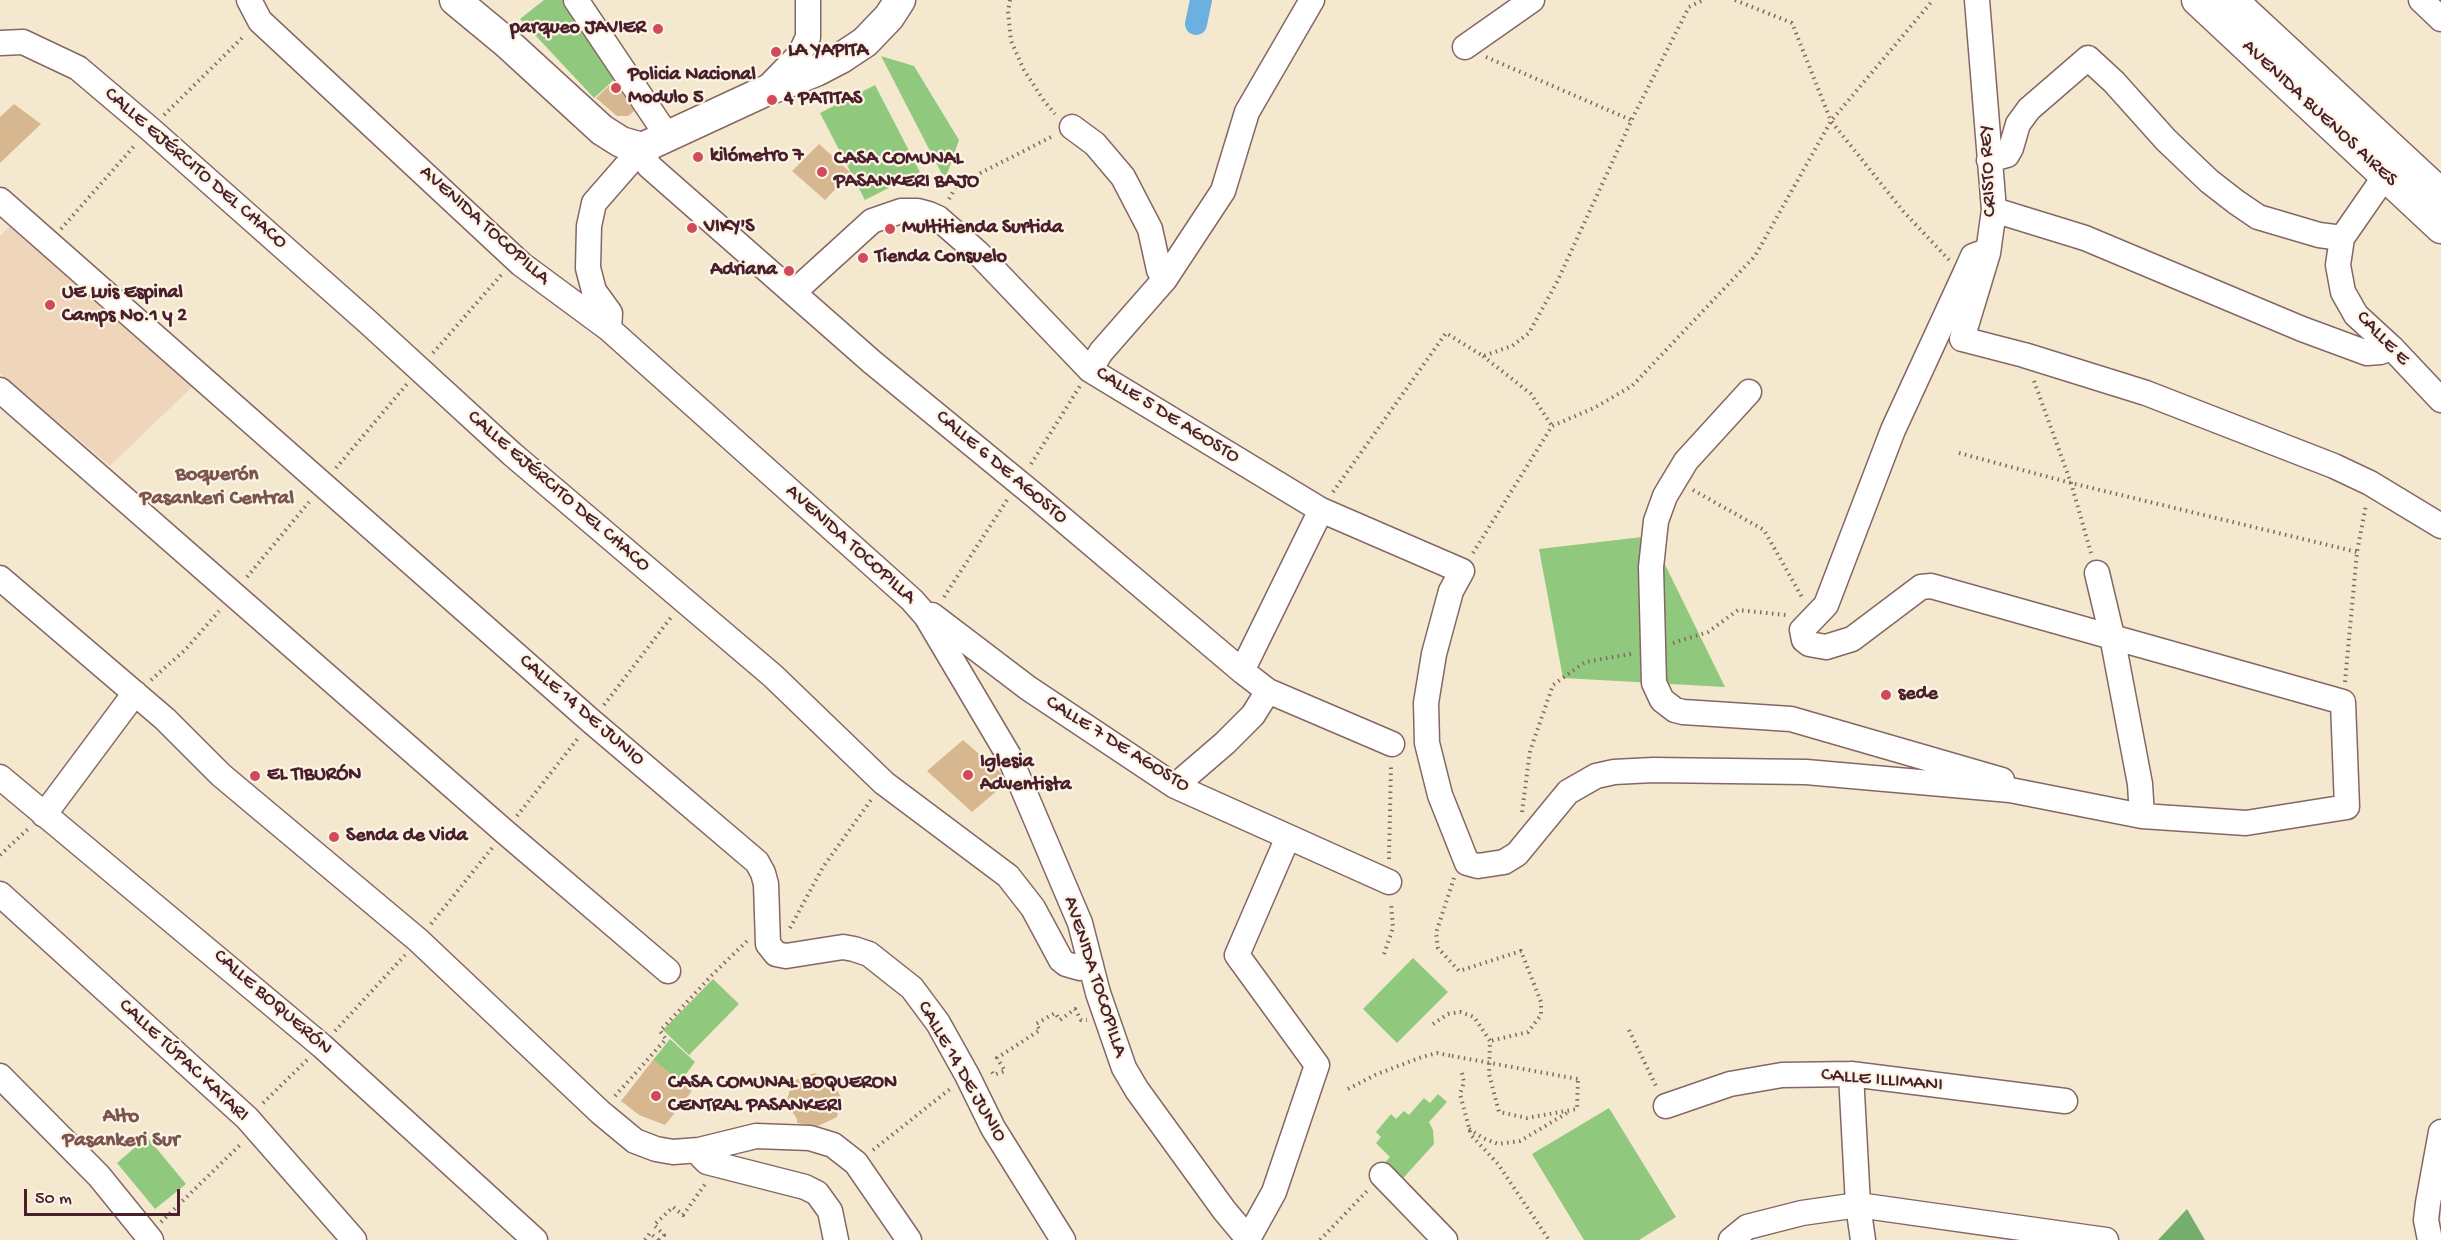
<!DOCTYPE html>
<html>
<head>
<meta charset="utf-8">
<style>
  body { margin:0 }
  #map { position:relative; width:2441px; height:1240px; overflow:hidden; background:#f4e9cf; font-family:"Gochi Hand",sans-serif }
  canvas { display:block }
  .scale { position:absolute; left:24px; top:1189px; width:156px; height:27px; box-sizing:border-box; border:3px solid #4a1f2b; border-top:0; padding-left:8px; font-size:18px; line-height:21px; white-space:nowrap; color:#4a1f2b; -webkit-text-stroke:4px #fcf5e5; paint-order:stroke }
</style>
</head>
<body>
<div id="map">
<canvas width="2441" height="1240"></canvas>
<div class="scale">50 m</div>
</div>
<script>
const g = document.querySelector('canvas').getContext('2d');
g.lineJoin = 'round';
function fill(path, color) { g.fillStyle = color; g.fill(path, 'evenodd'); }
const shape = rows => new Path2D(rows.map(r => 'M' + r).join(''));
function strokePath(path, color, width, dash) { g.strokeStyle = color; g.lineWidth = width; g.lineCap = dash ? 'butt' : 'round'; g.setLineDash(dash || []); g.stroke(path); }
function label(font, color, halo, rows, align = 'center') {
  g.font = font + ' "Gochi Hand",sans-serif'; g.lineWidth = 4.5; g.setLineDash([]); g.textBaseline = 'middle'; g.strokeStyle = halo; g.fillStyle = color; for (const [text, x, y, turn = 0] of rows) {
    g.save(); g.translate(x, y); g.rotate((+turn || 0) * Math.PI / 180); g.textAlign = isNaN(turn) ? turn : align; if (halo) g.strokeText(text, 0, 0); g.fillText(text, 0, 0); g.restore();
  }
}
fill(shape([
  [10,226,194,385,110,466,0,373,0,236]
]), '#efd6bb');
fill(shape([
  [544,0,587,0,631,64,594,98,520,19],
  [881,56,914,66,959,140,945,180],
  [875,85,920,172,865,200,820,113],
  [1651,536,1725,687,1563,678,1539,549],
  [1413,958,1448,992,1397,1043,1363,1009],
  [713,979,739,1004,689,1055,663,1030],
  [670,1039,695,1062,680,1082,653,1060],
  [1438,1094,1447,1102,1429,1122,1433,1130,1434,1144,1396,1186,1378,1170,1390,1157,1376,1143,1381,1137,1376,1132,1391,1114,1396,1119,1404,1111,1409,1115,1424,1098,1430,1103],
  [1609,1108,1676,1217,1639,1240,1584,1240,1532,1154],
  [147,1137,186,1184,155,1209,117,1163]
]), '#90c97d');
fill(shape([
  [2187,1209,2205,1240,2158,1240]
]), '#74ad6c');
strokePath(shape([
  [1196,24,1201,0]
]), '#6ab0e1', 22);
fill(shape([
  [614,81,634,111,628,116,617,116,596,98],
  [14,104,41,124,0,163,0,117],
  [819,144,851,173,825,200,792,171],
  [963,740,1001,773,1005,784,972,812,927,771],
  [653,1060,692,1091,665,1125,639,1115,621,1101],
  [814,1073,831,1079,841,1097,837,1117,818,1126,797,1123,797,1119,786,1102,793,1081]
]), '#d7b790');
const minor = shape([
  [249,0,260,21,521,264,609,329,912,600,926,616,1009,756,1080,923,1098,993,1124,1068,1137,1090,1224,1210,1249,1240],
  [576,0,668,137],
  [1977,0,1994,210,1988,253,1962,339,2024,355,2146,393,2334,466,2370,483,2441,526],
  [2421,0,2441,19],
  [0,43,23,42,78,68,150,129,369,323,512,454,773,676,884,783,1008,876,1033,908,1061,960,1066,964,1080,968,1091,965],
  [1465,47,1532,0],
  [767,88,800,54,808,37,808,0],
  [1072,127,1095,144,1123,177,1150,229,1159,270,1165,279],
  [1989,160,2007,155,2011,148,2018,124,2029,109,2088,58,2114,82,2166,140,2209,181,2236,202,2258,217,2319,235,2342,238],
  [2385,176,2342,238,2338,265,2343,292,2356,315,2392,348,2441,400],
  [0,200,591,721,757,862,763,873,766,884,768,944,776,954,786,956,843,947,854,949,869,954,912,988,938,1023,967,1075,993,1128,1063,1240],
  [1994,210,2085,238,2302,329,2367,353,2380,352,2392,348],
  [794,292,872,221,901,211,918,211,929,214,938,218,978,253,1090,370,1321,510,1462,571,1451,591,1434,654,1426,703,1427,743,1440,795,1467,863,1478,866,1504,862,1517,854,1568,792,1596,776,1614,772,1653,770,1806,772,2010,790,2142,816,2246,823,2347,807,2343,702,1931,586,1921,587,1852,639,1826,647,1809,644,1804,640,1802,630,1826,605,1893,430,1964,276,1973,256,1984,252,1988,253],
  [609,329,610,313,594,291,588,268,589,226,594,203,642,148,649,166,872,362,1034,495,1242,671,1268,691,1392,744],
  [1090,370,1101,352,1165,279,1223,191,1247,112,1312,0],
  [0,390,505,832,668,971],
  [1749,392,1686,461,1665,496,1656,521,1651,567,1654,683,1662,700,1675,710,1683,712,1791,719,2002,780],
  [2097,573,2112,636,2140,784,2142,816],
  [0,578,165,719,221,775,418,940,600,1112,635,1141,656,1149,673,1152,699,1150,756,1136,810,1138,833,1145,856,1163,909,1240],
  [929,615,932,615,1028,688,1175,786,1389,882],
  [1242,671,1321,510],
  [0,777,322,1046,535,1240],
  [1175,786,1225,743,1253,715,1268,691],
  [44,815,135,693],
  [0,894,247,1118,354,1240],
  [1851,1074,1858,1205,1863,1240],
  [0,1076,99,1176,151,1240],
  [1666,1106,1730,1084,1782,1075,1851,1074,2065,1101],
  [699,1150,701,1156,707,1162,805,1187,817,1193,830,1211,836,1240],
  [1382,1175,1445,1240],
  [1248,1239,1274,1192,1317,1065,1237,955,1288,837],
  [1731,1240,1747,1227,1802,1213,1858,1205,2106,1240],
  [2430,1240,2426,1220,2428,1203,2441,1132]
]);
const major = shape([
  [455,0,507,43,602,130,621,142,642,148,763,92,816,71,841,58,865,42,889,17,900,0],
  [2197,0,2441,228],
  [2232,0,2441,194]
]);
strokePath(minor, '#866664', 27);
strokePath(major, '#866664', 33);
strokePath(shape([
  [1010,0,1008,11,1011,41,1024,70,1044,101,1055,114],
  [1735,0,1792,23,1831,121,1903,211,1949,260],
  [1486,57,1631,120],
  [164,115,244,36],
  [949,199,957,185,1053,136],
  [61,229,136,144],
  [433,353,501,275],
  [1483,356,1531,394,1552,426],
  [2034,381,2071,483,2091,553],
  [1959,453,2071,483,2357,552],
  [1031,464,1080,386],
  [336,468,407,384],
  [1693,490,1764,530,1803,599],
  [1333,492,1446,333,1483,356,1512,346,1529,333,1557,282,1634,115,1689,7,1703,0],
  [1473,553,1552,426,1594,408,1632,386,1755,256,1831,121,1933,0],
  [247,577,309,502],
  [944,597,1007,500],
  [1673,643,1708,632,1738,610,1786,615],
  [151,680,185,650,219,611],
  [2345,682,2357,552,2366,505],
  [604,705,672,616],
  [1522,812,1530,751,1553,685,1585,662,1631,654],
  [517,816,579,737],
  [0,855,28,829],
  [1389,859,1391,765],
  [1454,878,1436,933,1438,948,1459,971,1521,951,1541,1002,1541,1015,1528,1032,1490,1041],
  [431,924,492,848],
  [790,928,823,867,871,800],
  [1384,954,1393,928,1391,903],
  [1433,1024,1448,1014,1460,1012,1474,1017,1490,1041,1489,1074,1499,1112,1527,1118,1577,1109,1578,1079],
  [1629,1030,1656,1086],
  [335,1031,405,955],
  [992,1072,994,1075,1005,1071,997,1058,1040,1030,1036,1024,1055,1013,1060,1020,1075,1009,1081,1020,1087,1020],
  [1462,1073,1464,1082,1460,1094,1471,1135,1498,1164,1549,1240],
  [1348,1089,1375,1075,1419,1058,1437,1053,1452,1056],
  [615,1096,666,1039,660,1031,712,975,747,941],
  [263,1103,307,1060],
  [1469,1129,1483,1138,1498,1144,1520,1141,1567,1113],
  [873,1150,950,1089],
  [161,1222,242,1143],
  [645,1240,650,1233,658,1240],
  [659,1240,664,1235,654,1225,673,1207,683,1215,706,1183],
  [1320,1240,1367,1191]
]), '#866664', 4, [1.5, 4.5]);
strokePath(minor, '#fff', 24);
strokePath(major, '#fff', 30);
strokePath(shape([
  [1452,1056,1578,1079]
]), '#866664', 4, [1.5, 4.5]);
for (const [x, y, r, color] of [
  [658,29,6,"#d1495b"],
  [776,52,6,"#d1495b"],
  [616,88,6,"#d1495b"],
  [772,100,6,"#d1495b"],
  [698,157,6,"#d1495b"],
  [822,172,6,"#d1495b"],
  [692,228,6,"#d1495b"],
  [890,229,6,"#d1495b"],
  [863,258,6,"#d1495b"],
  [789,271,6,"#d1495b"],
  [50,305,6,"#d1495b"],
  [1886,695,6,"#d1495b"],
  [968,775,6,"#d1495b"],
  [255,776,6,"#d1495b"],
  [334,837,6,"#d1495b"],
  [656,1096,6,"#d1495b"]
]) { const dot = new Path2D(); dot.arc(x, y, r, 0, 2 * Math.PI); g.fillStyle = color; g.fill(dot); strokePath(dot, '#fcf5e5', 2); }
label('bold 20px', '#4a1f2b', '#fcf5e5', [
  ["parqueo JAVIER",646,29,"right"],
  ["LA YAPITA",788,52],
  ["Policia Nacional",628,76],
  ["Modulo 5",628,99],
  ["4 PATITAS",784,100],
  ["kilómetro 7",710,157],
  ["CASA COMUNAL",834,160],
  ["PASANKERI BAJO",834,183],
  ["VIKY'S",704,228],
  ["Multitienda Surtida",902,229],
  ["Tienda Consuelo",875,258],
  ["Adriana",777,271,"right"],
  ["UE Luis Espinal",62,294],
  ["Camps No.1 y 2",62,317],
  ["sede",1898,695],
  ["Iglesia",980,763],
  ["Adventista",980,786],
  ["EL TIBURÓN",267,776],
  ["Senda de Vida",346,837],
  ["CASA COMUNAL BOQUERON",668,1084],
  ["CENTRAL PASANKERI",668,1107]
], 'left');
label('20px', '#4a1f2b', '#fcf5e5', [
  ["AVENIDA BUENOS AIRES",2319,114,43],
  ["CALLE EJÉRCITO DEL CHACO",195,169,41],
  ["CRISTO REY",1989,171,-93],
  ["AVENIDA TOCOPILLA",484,226,42],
  ["CALLE E",2382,339,46],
  ["CALLE 5 DE AGOSTO",1167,416,32],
  ["CALLE 6 DE AGOSTO",1001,468,40],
  ["CALLE EJÉRCITO DEL CHACO",558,492,41],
  ["AVENIDA TOCOPILLA",850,545,42],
  ["CALLE 14 DE JUNIO",581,711,41],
  ["CALLE 7 DE AGOSTO",1117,745,32],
  ["AVENIDA TOCOPILLA",1094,977,72],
  ["CALLE BOQUERÓN",272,1003,41],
  ["CALLE TÚPAC KATARI",183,1061,43],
  ["CALLE 14 DE JUNIO",961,1072,60],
  ["CALLE ILLIMANI",1882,1081,5]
]);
label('bold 21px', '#7b544e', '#fcf5e5', [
  ["Boquerón",217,476],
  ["Pasankeri Central",217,500],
  ["Alto",121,1118],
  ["Pasankeri Sur",121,1142]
]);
</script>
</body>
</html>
